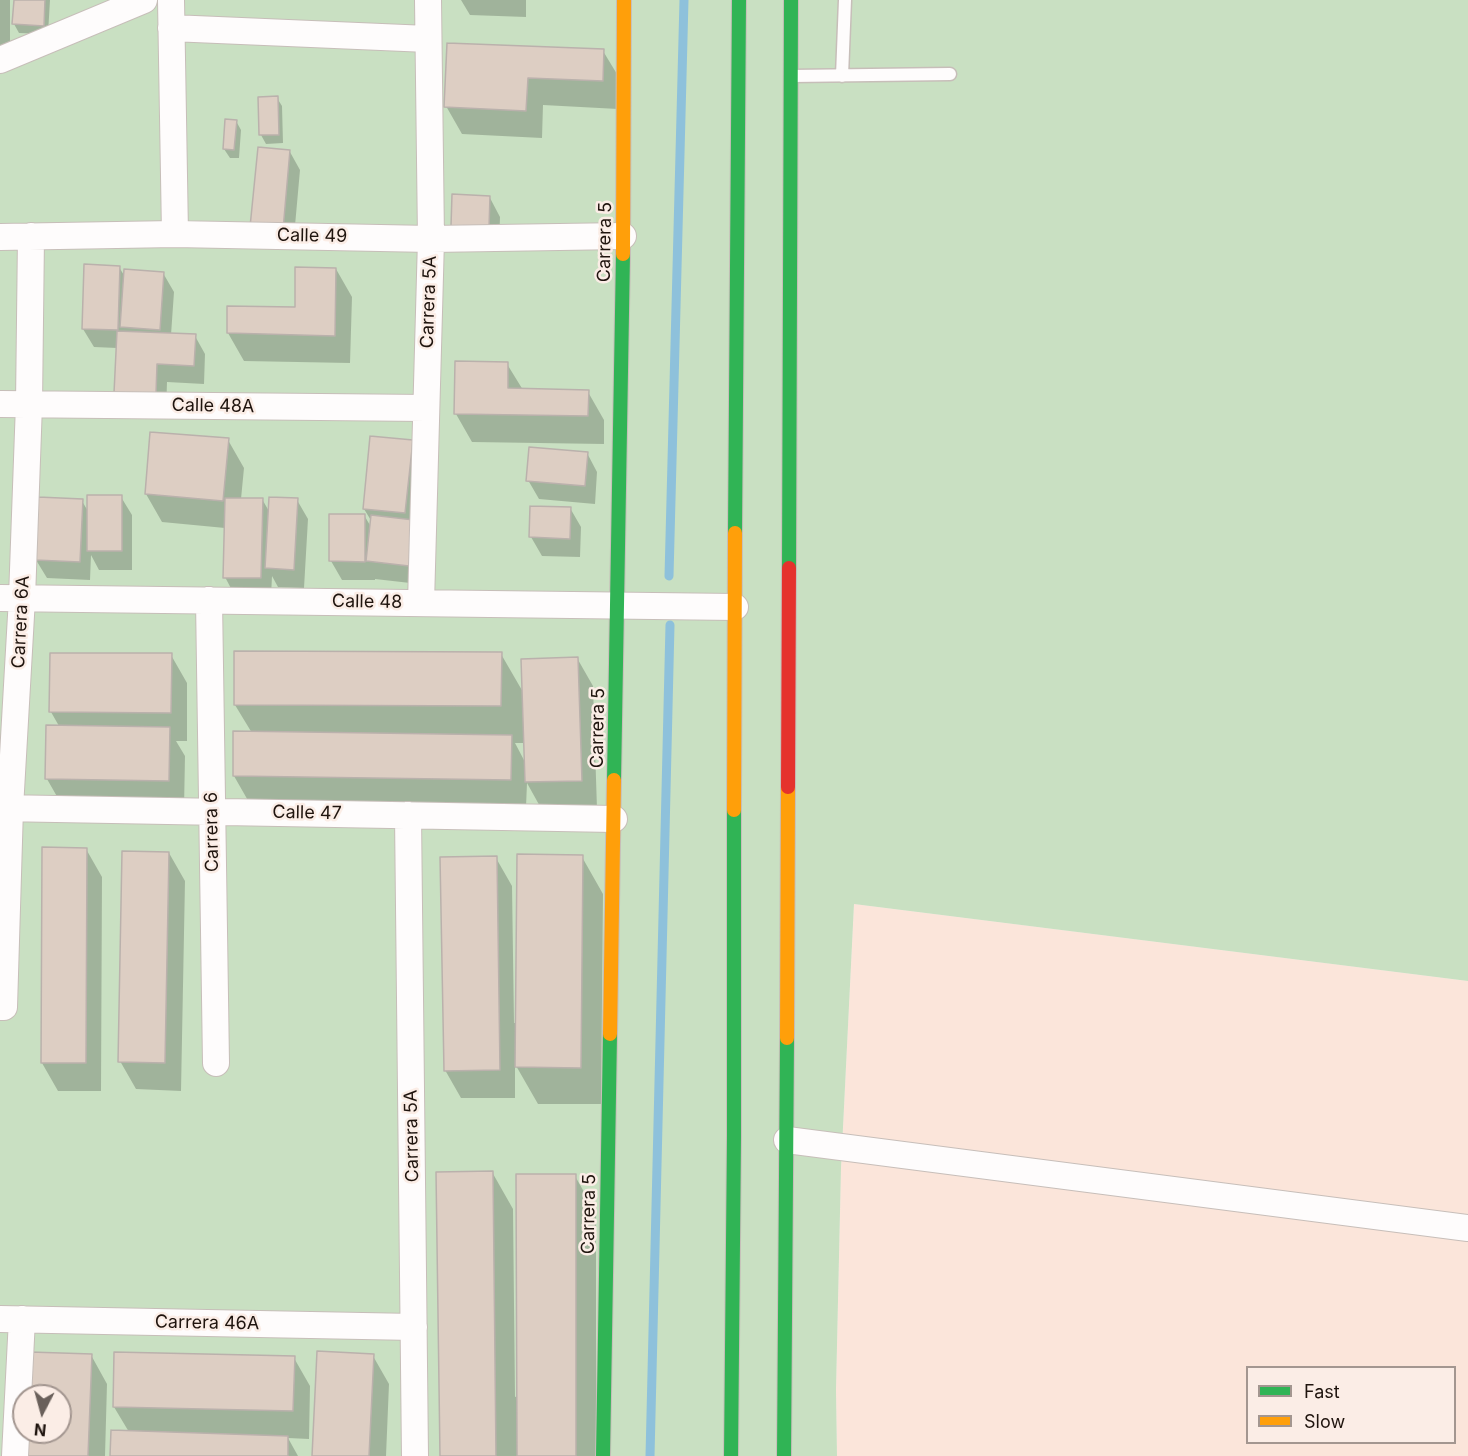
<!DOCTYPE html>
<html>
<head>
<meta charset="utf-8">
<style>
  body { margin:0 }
  #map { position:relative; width:1468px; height:1456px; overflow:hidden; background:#f6eeeb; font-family:Inter,sans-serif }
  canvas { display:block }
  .legend { position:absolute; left:1246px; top:1366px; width:210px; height:78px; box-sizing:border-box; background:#fbede6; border:2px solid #a39690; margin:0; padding:8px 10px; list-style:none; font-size:18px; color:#1f140e }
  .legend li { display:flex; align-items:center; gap:12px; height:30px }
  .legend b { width:30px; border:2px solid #a39690 }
  .north { position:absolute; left:12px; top:1384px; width:60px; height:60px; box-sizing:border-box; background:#fbede6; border:2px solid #a39690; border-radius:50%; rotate:186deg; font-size:16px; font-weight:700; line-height:24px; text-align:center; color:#1f140e }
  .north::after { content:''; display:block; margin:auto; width:21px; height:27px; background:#6a605b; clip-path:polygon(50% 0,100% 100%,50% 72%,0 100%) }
</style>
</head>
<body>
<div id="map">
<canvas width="1468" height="1456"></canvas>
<ul class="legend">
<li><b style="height:8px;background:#30b455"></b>Fast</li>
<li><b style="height:8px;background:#ff9f0a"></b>Slow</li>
</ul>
<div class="north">N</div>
</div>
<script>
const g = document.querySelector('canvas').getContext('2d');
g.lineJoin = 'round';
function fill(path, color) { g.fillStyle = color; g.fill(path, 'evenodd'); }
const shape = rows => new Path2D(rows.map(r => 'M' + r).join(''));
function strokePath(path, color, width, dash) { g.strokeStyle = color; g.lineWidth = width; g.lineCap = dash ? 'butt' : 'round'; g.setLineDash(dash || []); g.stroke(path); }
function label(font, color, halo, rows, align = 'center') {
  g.font = font + ' Inter,sans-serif'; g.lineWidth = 5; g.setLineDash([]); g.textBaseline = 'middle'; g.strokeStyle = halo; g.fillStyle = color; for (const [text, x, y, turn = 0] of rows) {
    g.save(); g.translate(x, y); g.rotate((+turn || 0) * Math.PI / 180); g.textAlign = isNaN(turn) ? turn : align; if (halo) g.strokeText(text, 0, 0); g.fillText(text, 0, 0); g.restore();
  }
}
fill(shape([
  [854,904,1468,981,1468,1456,837,1456,836,1390,841,1168],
  [1248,1368,1454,1368,1454,1442,1248,1442]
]), '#fbe5da');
fill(shape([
  [0,0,1468,0,1468,981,854,904,841,1168,836,1390,837,1456,0,1456],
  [24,1396,60,1396,60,1432,24,1432]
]), '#c9e0c2');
fill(shape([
  [0,0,10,0,10,54,0,54],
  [15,0,50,0,48,34,19,33,14,24],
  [461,0,526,0,526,17,470,15],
  [603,51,620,79,618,109,543,105,542,138,462,134,446,106],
  [260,98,277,98,282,106,283,143,266,144,261,135],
  [236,121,241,130,239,158,230,158,224,149],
  [290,152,300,170,293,248,262,246],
  [490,198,500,217,499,246,463,244],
  [119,267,125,277,163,273,174,292,171,335,195,336,205,354,204,384,167,382,166,413,117,348,94,347,83,329],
  [336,269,352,297,350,363,244,361,228,333,296,308],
  [507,364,523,390,588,392,604,420,604,444,472,442,456,414],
  [228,440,244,468,241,499,262,499,270,513,297,500,308,519,304,588,278,587,272,576,271,597,235,596,225,577,225,528,162,522,146,494],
  [412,442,423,460,419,584,375,579,375,580,342,580,331,561,331,515,364,515,371,527,372,522,364,509],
  [587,453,597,472,595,504,539,499,528,480],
  [121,497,132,515,132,570,99,570,91,555,90,580,47,578,36,560,82,501,89,513],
  [570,508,581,527,580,557,542,556,531,537],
  [501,654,523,692,577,658,593,686,597,809,542,810,527,783,526,807,250,804,234,776,252,733,235,705],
  [515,743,525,743,525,762],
  [171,655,187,683,187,741,176,741,185,756,184,809,63,807,47,779,59,726,51,712],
  [86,849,102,877,101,1091,58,1091,42,1063],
  [169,853,185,881,181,1091,136,1089,120,1061],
  [582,857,603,894,601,1104,538,1104,515,1064,515,1098,461,1098,445,1070,496,858,512,886,514,1023,517,1023],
  [492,1172,513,1209,515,1397,518,1396,575,1176,596,1213,596,1456,441,1456],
  [91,1355,107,1384,105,1456,28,1456,60,1432,60,1396],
  [373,1356,389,1384,386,1456,314,1456],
  [294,1358,310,1386,309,1439,288,1438,298,1456,112,1456,129,1432,114,1407]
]), '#0003');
strokePath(shape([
  [669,576,684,0],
  [650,1456,670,625]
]), '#8ec1db', 9);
const building = shape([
  [14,0,45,0,44,26,12,24,14,0],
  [447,43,604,49,603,81,528,78,526,111,444,107,447,43],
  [278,96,279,135,259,135,258,97,278,96],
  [225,119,237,120,234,150,223,149,225,119],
  [258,147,290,150,283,230,250,227,258,147],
  [452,194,490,196,489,228,451,226,452,194],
  [84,264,120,266,118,330,82,329,84,264],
  [295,267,336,268,335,336,227,333,227,306,295,307,295,267],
  [124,269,164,272,160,330,120,327,124,269],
  [117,331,196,334,194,366,157,364,156,394,114,393,117,331],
  [455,361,508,362,508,388,589,390,588,416,454,414,455,361],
  [150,432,229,438,223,501,145,494,150,432],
  [370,436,413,440,405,513,363,509,370,436],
  [529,447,588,452,585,486,526,481,529,447],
  [87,495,122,495,122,551,87,551,87,495],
  [38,497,83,499,80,562,35,560,38,497],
  [269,497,298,498,294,570,265,568,269,497],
  [225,498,263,498,261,578,223,578,225,498],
  [530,506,571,507,570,539,529,537,530,506],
  [329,514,365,514,365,562,329,561,329,514],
  [371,515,414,520,409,566,366,561,371,515],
  [234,651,502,652,501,706,234,705,234,651],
  [50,653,172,653,171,713,49,712,50,653],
  [578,657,582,781,525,782,521,659,578,657],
  [46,725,170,727,169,781,45,779,46,725],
  [233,731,512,735,511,780,233,776,233,731],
  [42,847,87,848,86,1063,41,1063,42,847],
  [122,851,169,852,165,1063,118,1062,122,851],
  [517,854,583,855,581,1068,515,1067,517,854],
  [497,856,500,1070,444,1071,440,857,497,856],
  [493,1171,496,1456,440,1456,436,1172,493,1171],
  [516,1174,576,1174,576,1456,517,1456,516,1174],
  [317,1351,374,1354,369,1456,312,1456,317,1351],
  [30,1352,92,1354,88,1456,26,1456,27,1432,60,1432,60,1396,29,1396,30,1352],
  [114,1352,295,1356,293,1411,113,1407,114,1352],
  [111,1430,288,1436,288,1456,110,1456,111,1430]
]);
fill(building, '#ddcec3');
strokePath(building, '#bab1ac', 1.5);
const lane = shape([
  [792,76,950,74],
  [842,76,845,0]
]);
const street = shape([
  [171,0,175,234],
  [171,28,428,39],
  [0,60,144,0],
  [0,237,175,234,431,239,623,236],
  [0,404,426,408],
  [0,598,735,607],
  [209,600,216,1063],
  [421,603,431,239,428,0],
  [0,808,614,819],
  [408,815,415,1456],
  [0,1007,4,1007,10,808,22,598,29,404,31,236],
  [787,1140,1468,1228],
  [0,1319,414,1327],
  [15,1456,22,1319]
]);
const fast = shape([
  [735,533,739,0],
  [789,568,791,0],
  [614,780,623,254],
  [603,1456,610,1034],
  [731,1456,734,1136,734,810],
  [784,1456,787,1038]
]);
const slow = shape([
  [623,254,624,0],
  [734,810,735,533],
  [610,1034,614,780],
  [787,1038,788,787]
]);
const jam = shape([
  [788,787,789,568]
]);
strokePath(lane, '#c7beb9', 15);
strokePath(street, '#c7beb9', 28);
strokePath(fast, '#c7beb9', 16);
strokePath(slow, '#c7beb9', 16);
strokePath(jam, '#c7beb9', 16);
strokePath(lane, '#fefcfc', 12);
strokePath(street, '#fefcfc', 26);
strokePath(fast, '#30b455', 14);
strokePath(slow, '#ff9f0a', 14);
strokePath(jam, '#e5322d', 14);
label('18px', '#1f140e', '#fbede6', [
  ["Calle 49",312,236,1],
  ["Carrera 5",605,242,-89],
  ["Carrera 5A",429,302,-88],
  ["Calle 48A",213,406,1],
  ["Calle 48",367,602,1],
  ["Carrera 6A",21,622,-87],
  ["Carrera 5",598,728,-89],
  ["Calle 47",307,813,1],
  ["Carrera 6",212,832,-91],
  ["Carrera 5A",412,1136,-91],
  ["Carrera 5",589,1214,-89],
  ["Carrera 46A",207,1323,1]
]);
</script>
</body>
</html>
